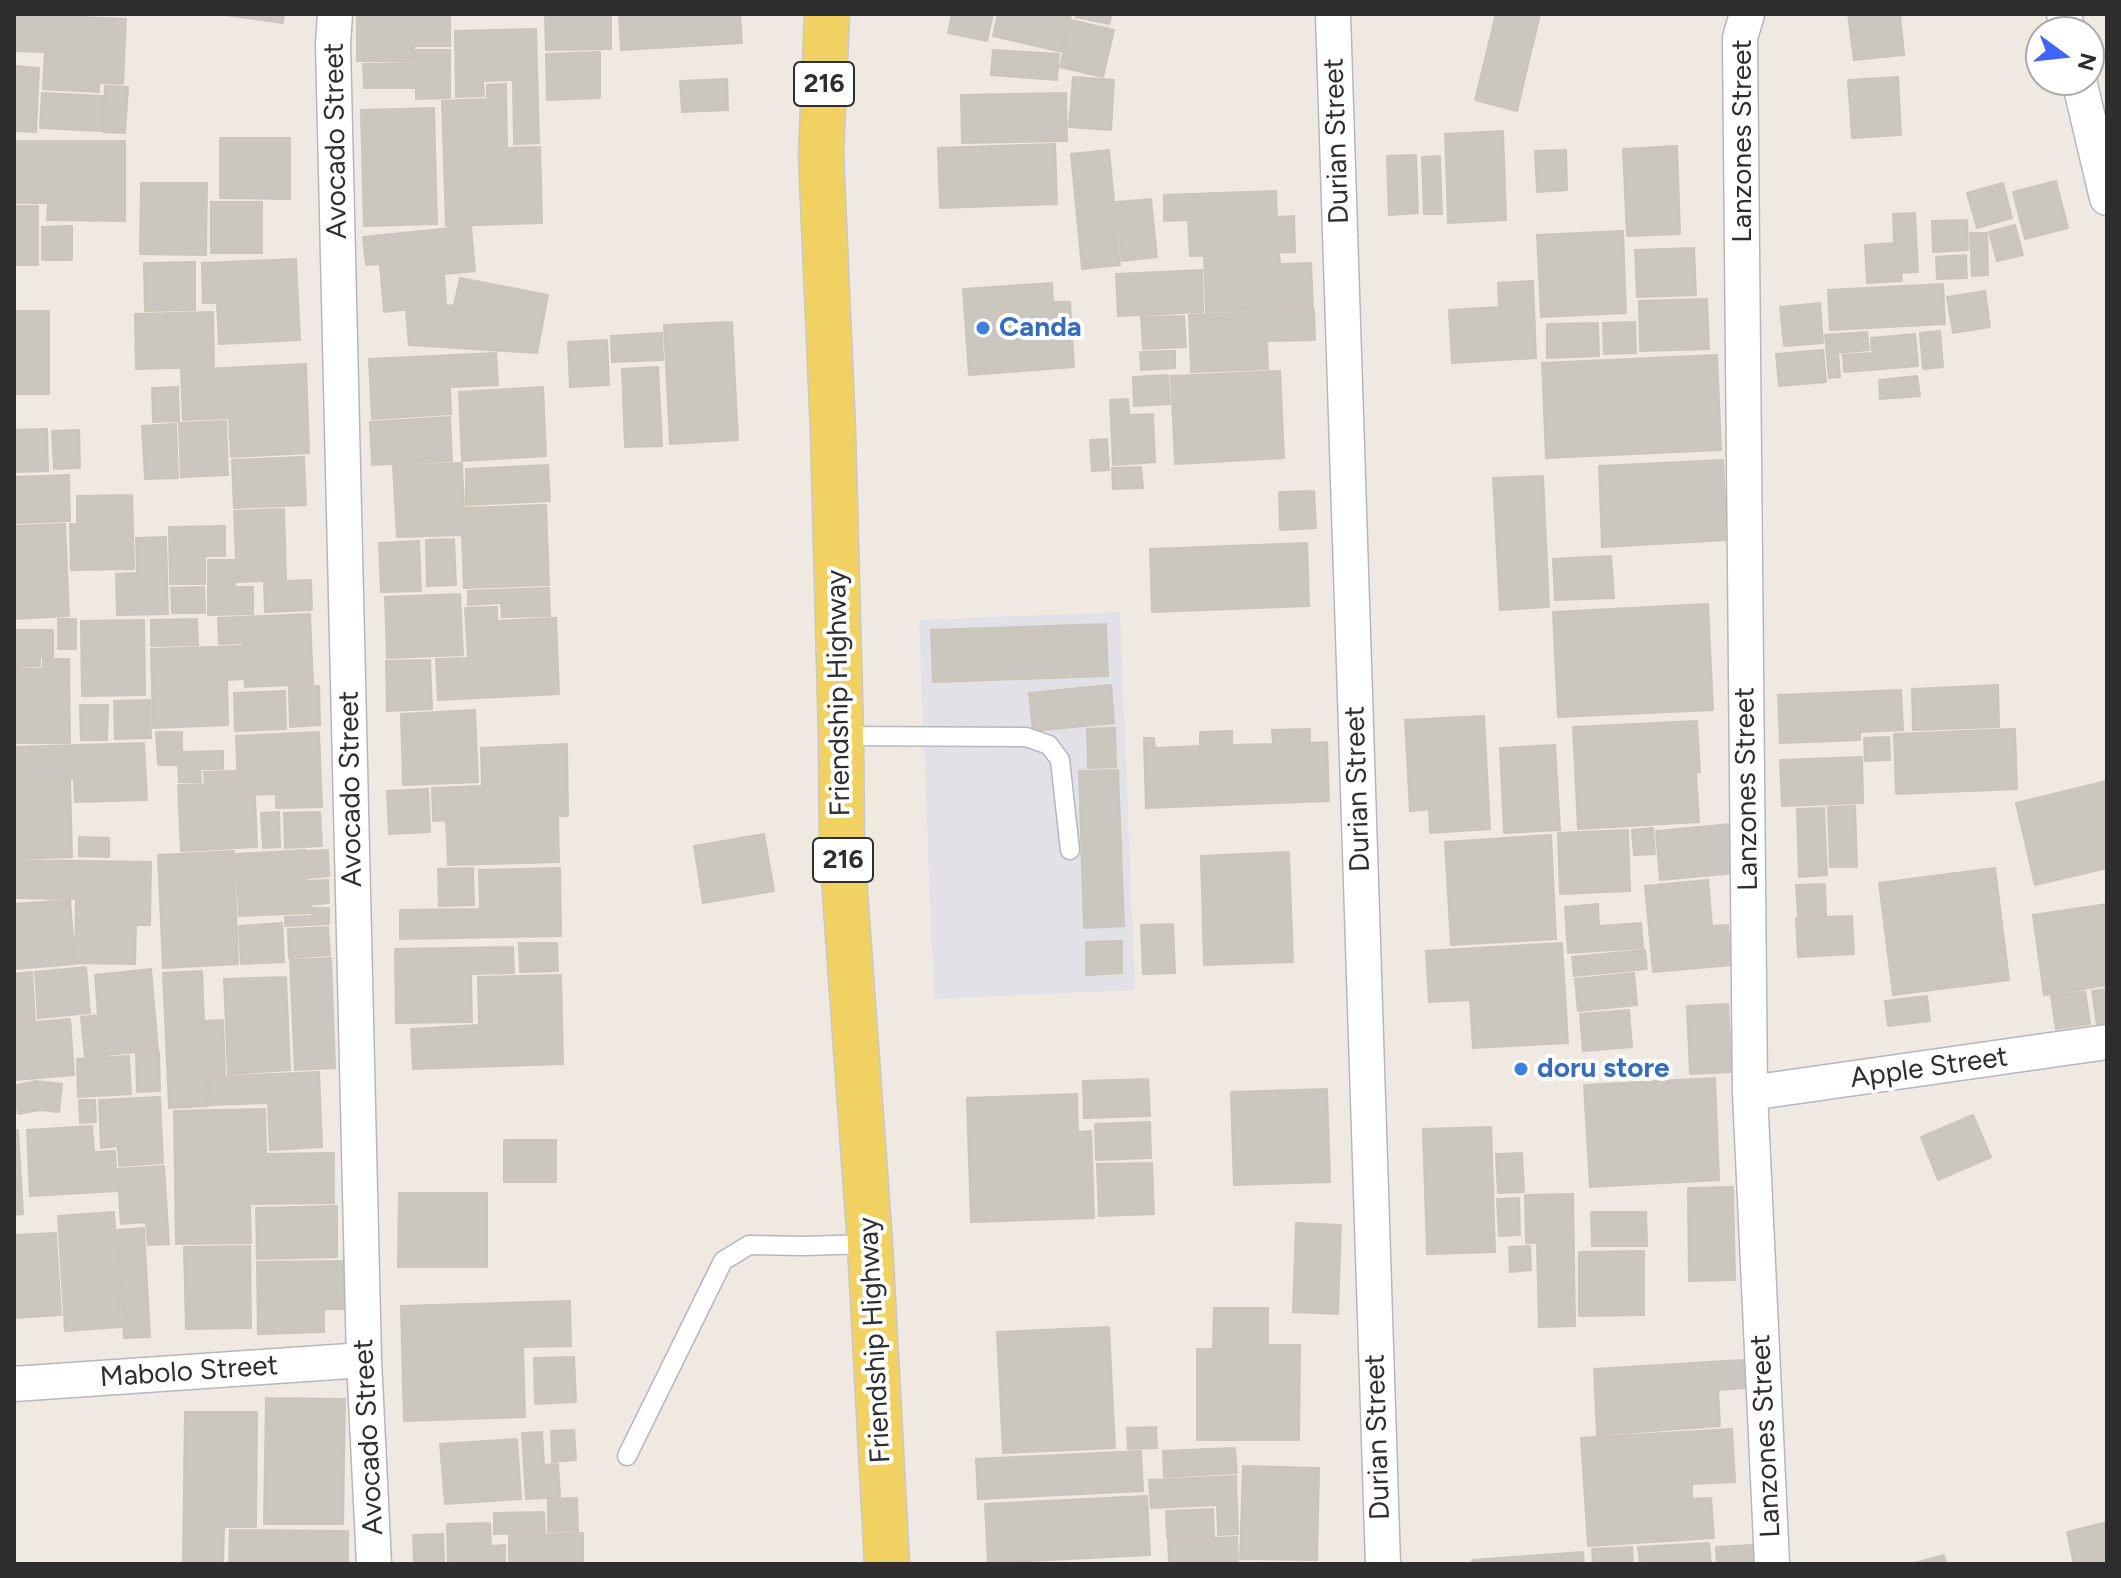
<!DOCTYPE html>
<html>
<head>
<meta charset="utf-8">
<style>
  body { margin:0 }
  #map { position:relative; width:2121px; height:1578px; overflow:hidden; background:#efe9e1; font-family:Figtree,sans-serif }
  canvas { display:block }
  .frame { position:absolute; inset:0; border:16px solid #2e2e2e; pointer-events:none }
  .north { position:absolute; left:2025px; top:16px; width:80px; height:80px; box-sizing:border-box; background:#fff; border:2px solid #ababab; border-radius:50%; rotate:105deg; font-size:22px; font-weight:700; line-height:32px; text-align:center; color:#2e2e2e }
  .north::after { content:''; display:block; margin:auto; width:28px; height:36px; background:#4264fb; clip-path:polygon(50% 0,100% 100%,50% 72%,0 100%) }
</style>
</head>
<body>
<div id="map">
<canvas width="2121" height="1578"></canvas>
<div class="frame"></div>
<div class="north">N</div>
</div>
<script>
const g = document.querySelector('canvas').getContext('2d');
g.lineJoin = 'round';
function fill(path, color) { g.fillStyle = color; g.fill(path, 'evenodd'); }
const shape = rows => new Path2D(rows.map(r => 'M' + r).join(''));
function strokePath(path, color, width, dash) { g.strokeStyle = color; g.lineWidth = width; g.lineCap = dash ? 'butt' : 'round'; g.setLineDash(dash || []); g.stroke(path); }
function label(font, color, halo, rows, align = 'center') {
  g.font = font + ' Figtree,sans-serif'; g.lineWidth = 8; g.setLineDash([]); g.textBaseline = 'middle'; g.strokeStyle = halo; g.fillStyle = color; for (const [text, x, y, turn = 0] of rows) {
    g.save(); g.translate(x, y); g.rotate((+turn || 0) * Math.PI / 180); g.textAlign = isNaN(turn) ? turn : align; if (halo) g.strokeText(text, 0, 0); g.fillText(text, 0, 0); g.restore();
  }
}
fill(shape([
  [1120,612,1135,990,934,999,919,620]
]), '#e3e1e8');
const building = shape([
  [14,14,126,19,123,84,99,83,99,92,43,89,45,52,14,51,14,14],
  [218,14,284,14,283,23,218,14],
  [357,14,450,14,450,46,414,46,414,61,357,61,357,14],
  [545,14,611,14,611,49,546,50,545,14],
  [619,14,740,14,742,43,621,50,619,14],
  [952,14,993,14,987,41,948,33,952,14],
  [998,14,1071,14,1062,52,993,36,998,14],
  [1076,14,1112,14,1109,24,1076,17,1076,14],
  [1496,14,1540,14,1517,111,1475,100,1496,14],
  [1848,14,1900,14,1904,55,1854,60,1848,14],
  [1071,20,1114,30,1103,77,1060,67,1071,20],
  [536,29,539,143,514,144,513,80,483,81,484,96,456,97,455,31,536,29],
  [416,50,450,50,450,98,416,99,416,88,364,88,363,64,416,63,416,50],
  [993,50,1059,54,1057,80,991,75,993,50],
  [600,52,600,98,547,100,546,54,600,52],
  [14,66,39,68,36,132,14,131,14,66],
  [1073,77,1114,80,1111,130,1069,127,1073,77],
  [1898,77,1901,135,1852,138,1848,80,1898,77],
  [727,79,728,110,682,112,680,81,727,79],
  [506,84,507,148,540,147,542,223,446,226,442,101,487,99,487,85,506,84],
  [105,86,128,87,125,133,103,132,105,86],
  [42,93,103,96,101,131,40,128,42,93],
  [1066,93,1067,141,962,143,961,95,1066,93],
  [434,108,437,224,364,226,361,110,434,108],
  [1503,131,1506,220,1448,223,1445,134,1503,131],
  [220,138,290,138,290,199,220,198,220,138],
  [14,141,125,141,125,221,47,220,48,203,14,203,14,141],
  [1055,144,1057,204,940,208,938,148,1055,144],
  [1677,146,1680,234,1627,236,1623,149,1677,146],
  [1109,150,1120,265,1082,269,1071,154,1109,150],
  [1566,150,1567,190,1537,192,1535,151,1566,150],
  [1416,155,1418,213,1389,215,1387,156,1416,155],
  [1440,156,1442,214,1424,214,1422,157,1440,156],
  [2056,181,2068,228,2025,239,2013,192,2056,181],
  [141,183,207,183,206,255,140,254,141,183],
  [2003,183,2012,218,1977,228,1967,193,2003,183],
  [1276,191,1277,217,1294,216,1295,252,1190,256,1188,220,1164,221,1164,195,1276,191],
  [1151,199,1157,257,1122,261,1116,202,1151,199],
  [211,202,262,202,262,253,211,253,211,202],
  [14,206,38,206,38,265,14,265,14,206],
  [1915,213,1918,272,1901,273,1902,281,1867,283,1865,245,1894,243,1893,214,1915,213],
  [1967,220,1968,250,1933,252,1932,221,1967,220],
  [2015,225,2023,255,1997,261,1989,232,2015,225],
  [72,226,72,260,42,260,42,227,72,226],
  [471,226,475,271,444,274,446,305,384,312,380,264,366,265,363,237,471,226],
  [1623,231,1626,313,1541,317,1537,235,1623,231],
  [1970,233,1987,233,1988,275,1972,276,1970,233],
  [1694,248,1696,295,1637,297,1635,250,1694,248],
  [1279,254,1280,264,1311,263,1313,308,1206,312,1204,256,1279,254],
  [1966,255,1967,278,1937,279,1936,257,1966,255],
  [296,259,300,340,219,344,217,303,203,303,202,263,296,259],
  [195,262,195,310,145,311,144,263,195,262],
  [1202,270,1203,312,1118,316,1116,274,1202,270],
  [460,278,548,295,537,353,409,345,406,310,454,305,460,278],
  [1533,281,1536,358,1452,363,1449,310,1499,307,1498,283,1533,281],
  [1052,283,1053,302,1070,302,1074,367,969,375,963,289,1052,283],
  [1943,284,1945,324,1830,330,1828,290,1943,284],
  [1985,291,1990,327,1953,333,1947,297,1985,291],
  [1707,299,1709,349,1640,351,1639,301,1707,299],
  [1820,303,1823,343,1784,346,1780,307,1820,303],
  [1314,310,1315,340,1267,341,1268,369,1191,372,1189,315,1314,310],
  [14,311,49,311,49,394,14,394,14,311],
  [213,312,214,367,136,369,135,314,213,312],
  [1184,316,1186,347,1143,349,1141,317,1184,316],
  [732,322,738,440,670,444,664,325,732,322],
  [1635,322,1636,353,1604,354,1603,323,1635,322],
  [1598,323,1599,356,1547,358,1547,324,1598,323],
  [1940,331,1943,367,1923,369,1920,333,1940,331],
  [1867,332,1869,350,1838,353,1840,377,1829,378,1825,335,1867,332],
  [662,333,663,360,612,362,611,336,662,333],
  [1915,334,1918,366,1844,372,1843,355,1872,353,1871,338,1915,334],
  [607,340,609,385,570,387,568,342,607,340],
  [1823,350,1826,382,1779,386,1776,354,1823,350],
  [1175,351,1175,368,1141,370,1140,352,1175,351],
  [496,353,498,385,450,387,451,414,372,419,369,359,496,353],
  [1717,355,1721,450,1546,458,1542,363,1717,355],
  [306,364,309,453,231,457,229,418,183,420,181,370,306,364],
  [658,367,662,446,625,447,622,369,658,367],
  [1280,371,1284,458,1175,464,1171,376,1280,371],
  [1168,375,1170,404,1134,406,1133,377,1168,375],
  [1917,376,1920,396,1880,399,1879,380,1917,376],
  [178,387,179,421,153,422,152,388,178,387],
  [543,387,546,456,462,461,459,392,543,387],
  [1128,399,1129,415,1153,414,1155,462,1113,465,1110,400,1128,399],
  [450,417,452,461,372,465,370,422,450,417],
  [226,421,228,475,181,477,179,423,226,421],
  [176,424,178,478,145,479,142,426,176,424],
  [47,429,48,471,14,472,14,430,47,429],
  [79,430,80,468,54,469,52,431,79,430],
  [1107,439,1109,470,1092,471,1090,440,1107,439],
  [304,457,306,505,234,508,232,460,304,457],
  [1723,460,1727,540,1602,547,1599,466,1723,460],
  [462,463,464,508,546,505,549,585,464,588,462,535,397,537,393,466,462,463],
  [548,465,550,501,466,505,466,469,548,465],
  [1141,467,1143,488,1113,489,1112,468,1141,467],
  [69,475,70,521,14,523,14,477,69,475],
  [1543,476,1549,607,1500,610,1493,478,1543,476],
  [1314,491,1316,528,1280,530,1279,492,1314,491],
  [132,495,134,569,71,570,70,524,77,524,77,496,132,495],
  [284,509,286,580,237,582,234,511,284,509],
  [65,524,69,616,14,619,14,526,65,524],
  [225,526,225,556,205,556,205,584,170,584,169,527,225,526],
  [166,537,168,614,117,615,116,574,137,573,136,538,166,537],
  [454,539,456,585,427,586,426,540,454,539],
  [419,541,421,591,381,592,379,543,419,541],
  [1307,543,1309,606,1152,612,1150,549,1307,543],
  [1611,556,1614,598,1555,600,1553,559,1611,556],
  [208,560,235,560,235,587,253,587,253,614,208,615,208,560],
  [311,580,312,610,265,612,264,582,311,580],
  [204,587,205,613,172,613,171,588,204,587],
  [549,588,550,616,502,617,501,603,468,605,468,591,549,588],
  [460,594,463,655,387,658,385,597,460,594],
  [1708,604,1713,710,1558,717,1553,612,1708,604],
  [497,607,497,621,556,618,559,694,438,700,436,659,468,658,465,608,497,607],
  [310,614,313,684,245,687,243,643,219,644,218,618,310,614],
  [58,619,76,619,76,649,58,649,58,619],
  [197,619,198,645,151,646,151,620,197,619],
  [144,620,145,695,82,696,81,621,144,620],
  [1106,624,1108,676,933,682,931,630,1106,624],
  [14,630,53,630,53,657,40,657,40,666,15,666,14,630],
  [242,646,243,679,227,680,228,725,153,728,151,649,242,646],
  [43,659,69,659,70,743,14,743,14,668,43,669,43,659],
  [430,660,432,709,387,711,386,661,430,660],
  [1111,685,1114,723,1033,731,1029,693,1111,685],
  [1998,685,1999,727,1913,730,1912,689,1998,685],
  [319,686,320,725,290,727,289,687,319,686],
  [1901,690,1903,730,1860,732,1860,740,1780,743,1778,695,1901,690],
  [285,691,286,729,235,731,234,693,285,691],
  [150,700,151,738,115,739,114,701,150,700],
  [80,705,108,705,107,740,81,740,80,705],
  [475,710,478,782,403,785,401,714,475,710],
  [1484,716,1490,829,1430,833,1429,809,1410,811,1405,720,1484,716],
  [1697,721,1700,772,1696,773,1699,822,1578,829,1573,727,1697,721],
  [1115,728,1116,767,1088,768,1087,729,1115,728],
  [1310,729,1310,743,1327,742,1329,801,1146,808,1144,738,1154,738,1155,748,1200,746,1200,732,1232,731,1232,745,1273,744,1272,730,1310,729],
  [2015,729,2017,789,1896,794,1894,734,2015,729],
  [156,732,182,732,182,752,223,751,223,769,200,769,201,782,179,782,178,765,158,765,156,732],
  [319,732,322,807,276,808,276,794,238,795,236,736,319,732],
  [1889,737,1890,760,1865,761,1864,738,1889,737],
  [144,743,147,800,75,802,74,779,14,781,14,747,144,743],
  [567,744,568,816,433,821,432,788,482,786,481,748,567,744],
  [1555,745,1560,830,1504,833,1500,748,1555,745],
  [1862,757,1863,803,1782,806,1780,760,1862,757],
  [1118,770,1124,926,1084,928,1079,771,1118,770],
  [235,771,236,797,255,796,257,847,181,851,178,785,205,784,204,772,235,771],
  [70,780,72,857,14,859,14,781,70,780],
  [2107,781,2107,868,2035,885,2016,803,2107,781],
  [428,789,430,832,389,834,387,791,428,789],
  [1855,806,1857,867,1830,867,1828,807,1855,806],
  [1824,808,1827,875,1799,877,1797,809,1824,808],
  [279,812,280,847,263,848,261,813,279,812],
  [320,812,322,846,285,848,284,813,320,812],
  [558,816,559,862,448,865,446,820,558,816],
  [1731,824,1735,873,1660,880,1656,831,1731,824],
  [1653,828,1655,854,1634,855,1632,830,1653,828],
  [1628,830,1630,891,1560,894,1558,833,1628,830],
  [764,834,774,891,703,903,694,846,764,834],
  [1551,835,1556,939,1451,945,1445,842,1551,835],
  [79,837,109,838,109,857,79,856,79,837],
  [306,850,307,881,328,880,329,903,310,905,310,913,239,916,236,854,306,850],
  [328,850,329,876,309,878,308,851,328,850],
  [234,851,238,964,163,968,158,855,234,851],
  [1289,852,1293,962,1204,965,1201,856,1289,852],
  [14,860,151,862,150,925,136,925,135,964,75,963,76,899,14,898,14,860],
  [473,868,474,905,439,906,438,869,473,868],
  [560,868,561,936,400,939,400,910,480,909,479,870,560,868],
  [1995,868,2009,980,1893,995,1879,883,1995,868],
  [1708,880,1712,926,1728,925,1732,965,1653,972,1645,886,1708,880],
  [1825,884,1826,915,1798,916,1796,885,1825,884],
  [70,900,75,964,14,969,14,904,70,900],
  [1598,904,1599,926,1641,923,1643,948,1568,953,1565,907,1598,904],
  [2107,904,2107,985,2044,995,2033,915,2107,904],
  [311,908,329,908,329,924,285,926,285,917,312,916,311,908],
  [1852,916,1854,954,1798,957,1796,918,1852,916],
  [282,923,284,962,241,964,239,926,282,923],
  [1173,924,1175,973,1143,974,1141,925,1173,924],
  [328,927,330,955,289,958,288,929,328,927],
  [1122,941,1122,973,1086,975,1086,942,1122,941],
  [519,943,557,943,558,971,520,972,519,943],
  [1562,943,1568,1043,1473,1048,1470,1000,1429,1002,1426,951,1562,943],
  [513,947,514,973,471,974,472,1022,396,1023,395,949,513,947],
  [1645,950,1647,969,1574,976,1572,957,1645,950],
  [331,958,335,1068,295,1070,290,960,331,958],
  [86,967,90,1013,38,1018,35,972,86,967],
  [151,969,158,1050,85,1057,81,1017,98,1015,95,975,151,969],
  [202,971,204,1021,223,1020,225,1074,206,1075,208,1106,169,1108,163,973,202,971],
  [32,972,35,1020,14,1022,14,974,32,972],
  [1634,973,1637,1005,1578,1011,1575,979,1634,973],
  [561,975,563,1064,413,1069,411,1029,479,1025,478,977,561,975],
  [286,977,290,1070,228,1074,224,979,286,977],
  [2107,989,2107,1024,2097,1025,2092,991,2107,989],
  [2085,991,2090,1024,2056,1029,2051,996,2085,991],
  [1927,996,1930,1021,1888,1026,1885,1001,1927,996],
  [1728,1004,1732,1072,1690,1074,1687,1006,1728,1004],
  [1629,1010,1632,1047,1583,1051,1580,1014,1629,1010],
  [70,1019,74,1075,14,1080,14,1024,70,1019],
  [159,1052,160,1091,137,1092,136,1053,159,1052],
  [129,1056,131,1094,78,1097,77,1059,129,1056],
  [319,1072,322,1147,270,1150,268,1103,209,1105,208,1077,319,1072],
  [1715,1078,1719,1180,1590,1187,1584,1085,1715,1078],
  [1148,1079,1150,1116,1084,1118,1083,1081,1148,1079],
  [36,1081,62,1084,59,1112,40,1110,18,1114,14,1086,36,1081],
  [1327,1089,1330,1182,1234,1185,1231,1092,1327,1089],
  [1077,1094,1078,1132,1091,1131,1094,1218,971,1222,967,1098,1077,1094],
  [160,1097,163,1163,119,1166,118,1146,101,1148,99,1100,160,1097],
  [79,1100,95,1100,96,1122,80,1123,79,1100],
  [265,1109,266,1154,334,1153,334,1203,250,1204,251,1243,176,1244,174,1111,265,1109],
  [1973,1115,1991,1157,1938,1180,1921,1137,1973,1115],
  [1150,1122,1151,1158,1096,1160,1095,1124,1150,1122],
  [92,1126,94,1152,115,1151,117,1191,30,1196,27,1130,92,1126],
  [1491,1127,1495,1252,1427,1254,1423,1129,1491,1127],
  [14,1130,18,1130,23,1214,14,1215,14,1130],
  [504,1140,556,1140,556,1182,504,1182,504,1140],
  [1522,1153,1524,1192,1498,1193,1496,1154,1522,1153],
  [1152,1163,1154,1214,1099,1216,1097,1164,1152,1163],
  [164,1166,169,1244,148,1245,146,1222,121,1224,117,1169,164,1166],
  [1733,1187,1735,1280,1689,1281,1688,1188,1733,1187],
  [399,1193,487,1193,487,1267,398,1267,399,1193],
  [1573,1194,1575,1326,1539,1327,1537,1243,1526,1243,1525,1195,1573,1194],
  [1519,1198,1520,1235,1499,1236,1497,1199,1519,1198],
  [337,1206,337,1257,257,1259,256,1208,337,1206],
  [114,1212,121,1327,65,1331,58,1216,114,1212],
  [1591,1212,1646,1212,1647,1246,1592,1246,1591,1212],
  [1296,1223,1341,1225,1338,1314,1293,1312,1296,1223],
  [144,1228,150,1337,124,1338,117,1230,144,1228],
  [56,1233,61,1315,14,1318,14,1235,56,1233],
  [250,1246,251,1328,186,1329,184,1247,250,1246],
  [1530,1246,1531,1270,1510,1272,1509,1247,1530,1246],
  [1644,1251,1644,1315,1579,1316,1579,1252,1644,1251],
  [344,1261,345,1309,324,1309,324,1332,258,1334,257,1262,344,1261],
  [570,1301,571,1346,523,1347,525,1417,404,1421,401,1306,570,1301],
  [1214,1308,1268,1308,1268,1345,1300,1345,1299,1440,1197,1440,1197,1349,1213,1349,1214,1308],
  [1109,1327,1115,1448,1003,1453,997,1332,1109,1327],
  [574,1357,576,1402,535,1404,534,1358,574,1357],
  [1743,1360,1745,1388,1718,1390,1720,1426,1597,1435,1594,1369,1743,1360],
  [266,1398,345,1399,343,1524,264,1524,266,1398],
  [185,1412,257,1412,256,1527,224,1527,223,1564,183,1564,185,1412],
  [1156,1427,1157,1448,1128,1449,1127,1428,1156,1427],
  [1732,1429,1735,1482,1692,1484,1692,1499,1711,1498,1714,1538,1588,1546,1581,1438,1732,1429],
  [574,1430,576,1460,552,1462,551,1431,574,1430],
  [542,1432,544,1465,558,1464,560,1497,526,1499,522,1433,542,1432],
  [517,1439,521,1499,445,1504,440,1444,517,1439],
  [1235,1448,1237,1473,1164,1477,1163,1451,1235,1448],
  [1141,1451,1143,1491,978,1499,976,1459,1141,1451],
  [1243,1466,1319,1468,1317,1560,1240,1559,1243,1466],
  [1236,1476,1238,1534,1218,1535,1217,1505,1151,1508,1149,1480,1236,1476],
  [1147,1496,1150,1555,988,1563,985,1504,1147,1496],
  [577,1498,578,1531,548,1532,548,1499,577,1498],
  [1213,1509,1214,1536,1167,1538,1166,1511,1213,1509],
  [544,1512,545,1533,494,1534,494,1513,544,1512],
  [2107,1522,2107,1564,2074,1564,2067,1532,2107,1522],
  [490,1523,491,1546,505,1545,505,1564,448,1564,447,1524,490,1523],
  [230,1530,348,1531,348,1564,229,1564,230,1530],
  [583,1533,583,1564,509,1564,509,1536,583,1533],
  [443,1534,444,1564,414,1564,413,1535,443,1534],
  [1237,1537,1238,1564,1169,1564,1168,1540,1237,1537],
  [1709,1543,1711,1564,1640,1564,1638,1547,1709,1543],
  [1753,1545,1754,1564,1717,1564,1716,1547,1753,1545],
  [1632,1547,1633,1564,1593,1564,1592,1549,1632,1547],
  [1583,1552,1584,1564,1472,1564,1472,1560,1583,1552],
  [1944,1555,1946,1564,1911,1564,1944,1555]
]);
fill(building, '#cbc7bf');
strokePath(building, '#cbc5ba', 2);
const lane = shape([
  [841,736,1026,737,1049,745,1060,760,1070,850],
  [627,1456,723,1261,749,1245,803,1246,870,1244]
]);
const street = shape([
  [335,14,333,44,364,1360,374,1564],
  [1333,14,1383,1564],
  [1747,14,1740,38,1750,1093,1772,1564],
  [2064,14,2068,32],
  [2079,80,2107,198],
  [1750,1093,2107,1042],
  [14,1384,364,1360]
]);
const primary = shape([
  [827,14,821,155,833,431,841,736,842,851,870,1244,887,1564]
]);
strokePath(lane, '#b4b7c1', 21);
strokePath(street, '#b4b7c1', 37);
strokePath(primary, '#c9c9c9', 47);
strokePath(lane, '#fff', 18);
strokePath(street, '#fff', 34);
strokePath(primary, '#f2d163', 44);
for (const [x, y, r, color] of [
  [983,328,8,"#3f7fe0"],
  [1521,1069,8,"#3f7fe0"]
]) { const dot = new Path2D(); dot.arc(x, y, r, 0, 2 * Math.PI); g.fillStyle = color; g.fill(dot); strokePath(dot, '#fff', 3); }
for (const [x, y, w] of [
  [824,84,60],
  [843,860,60]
]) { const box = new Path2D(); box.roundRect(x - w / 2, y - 22, w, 44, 6); g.fillStyle = '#fff'; g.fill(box); strokePath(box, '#2e2e2e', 2); }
label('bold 26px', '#2e2e2e', null, [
  ["216",824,84],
  ["216",843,860]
]);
label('28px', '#2e2e2e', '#fff', [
  ["Avocado Street",336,141,-91],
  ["Durian Street",1337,141,-92],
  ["Lanzones Street",1743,141,-90],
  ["Friendship Highway",839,693,-91],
  ["Avocado Street",351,789,-91],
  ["Durian Street",1358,789,-92],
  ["Lanzones Street",1747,789,-91],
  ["Apple Street",1929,1068,-8],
  ["Friendship Highway",875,1340,-93],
  ["Mabolo Street",189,1372,-4],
  ["Lanzones Street",1766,1436,-93],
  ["Avocado Street",369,1437,-93],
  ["Durian Street",1378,1437,-92]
]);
label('bold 28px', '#366cbe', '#fff', [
  ["Canda",999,328],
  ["doru store",1537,1069]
], 'left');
</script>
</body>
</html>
